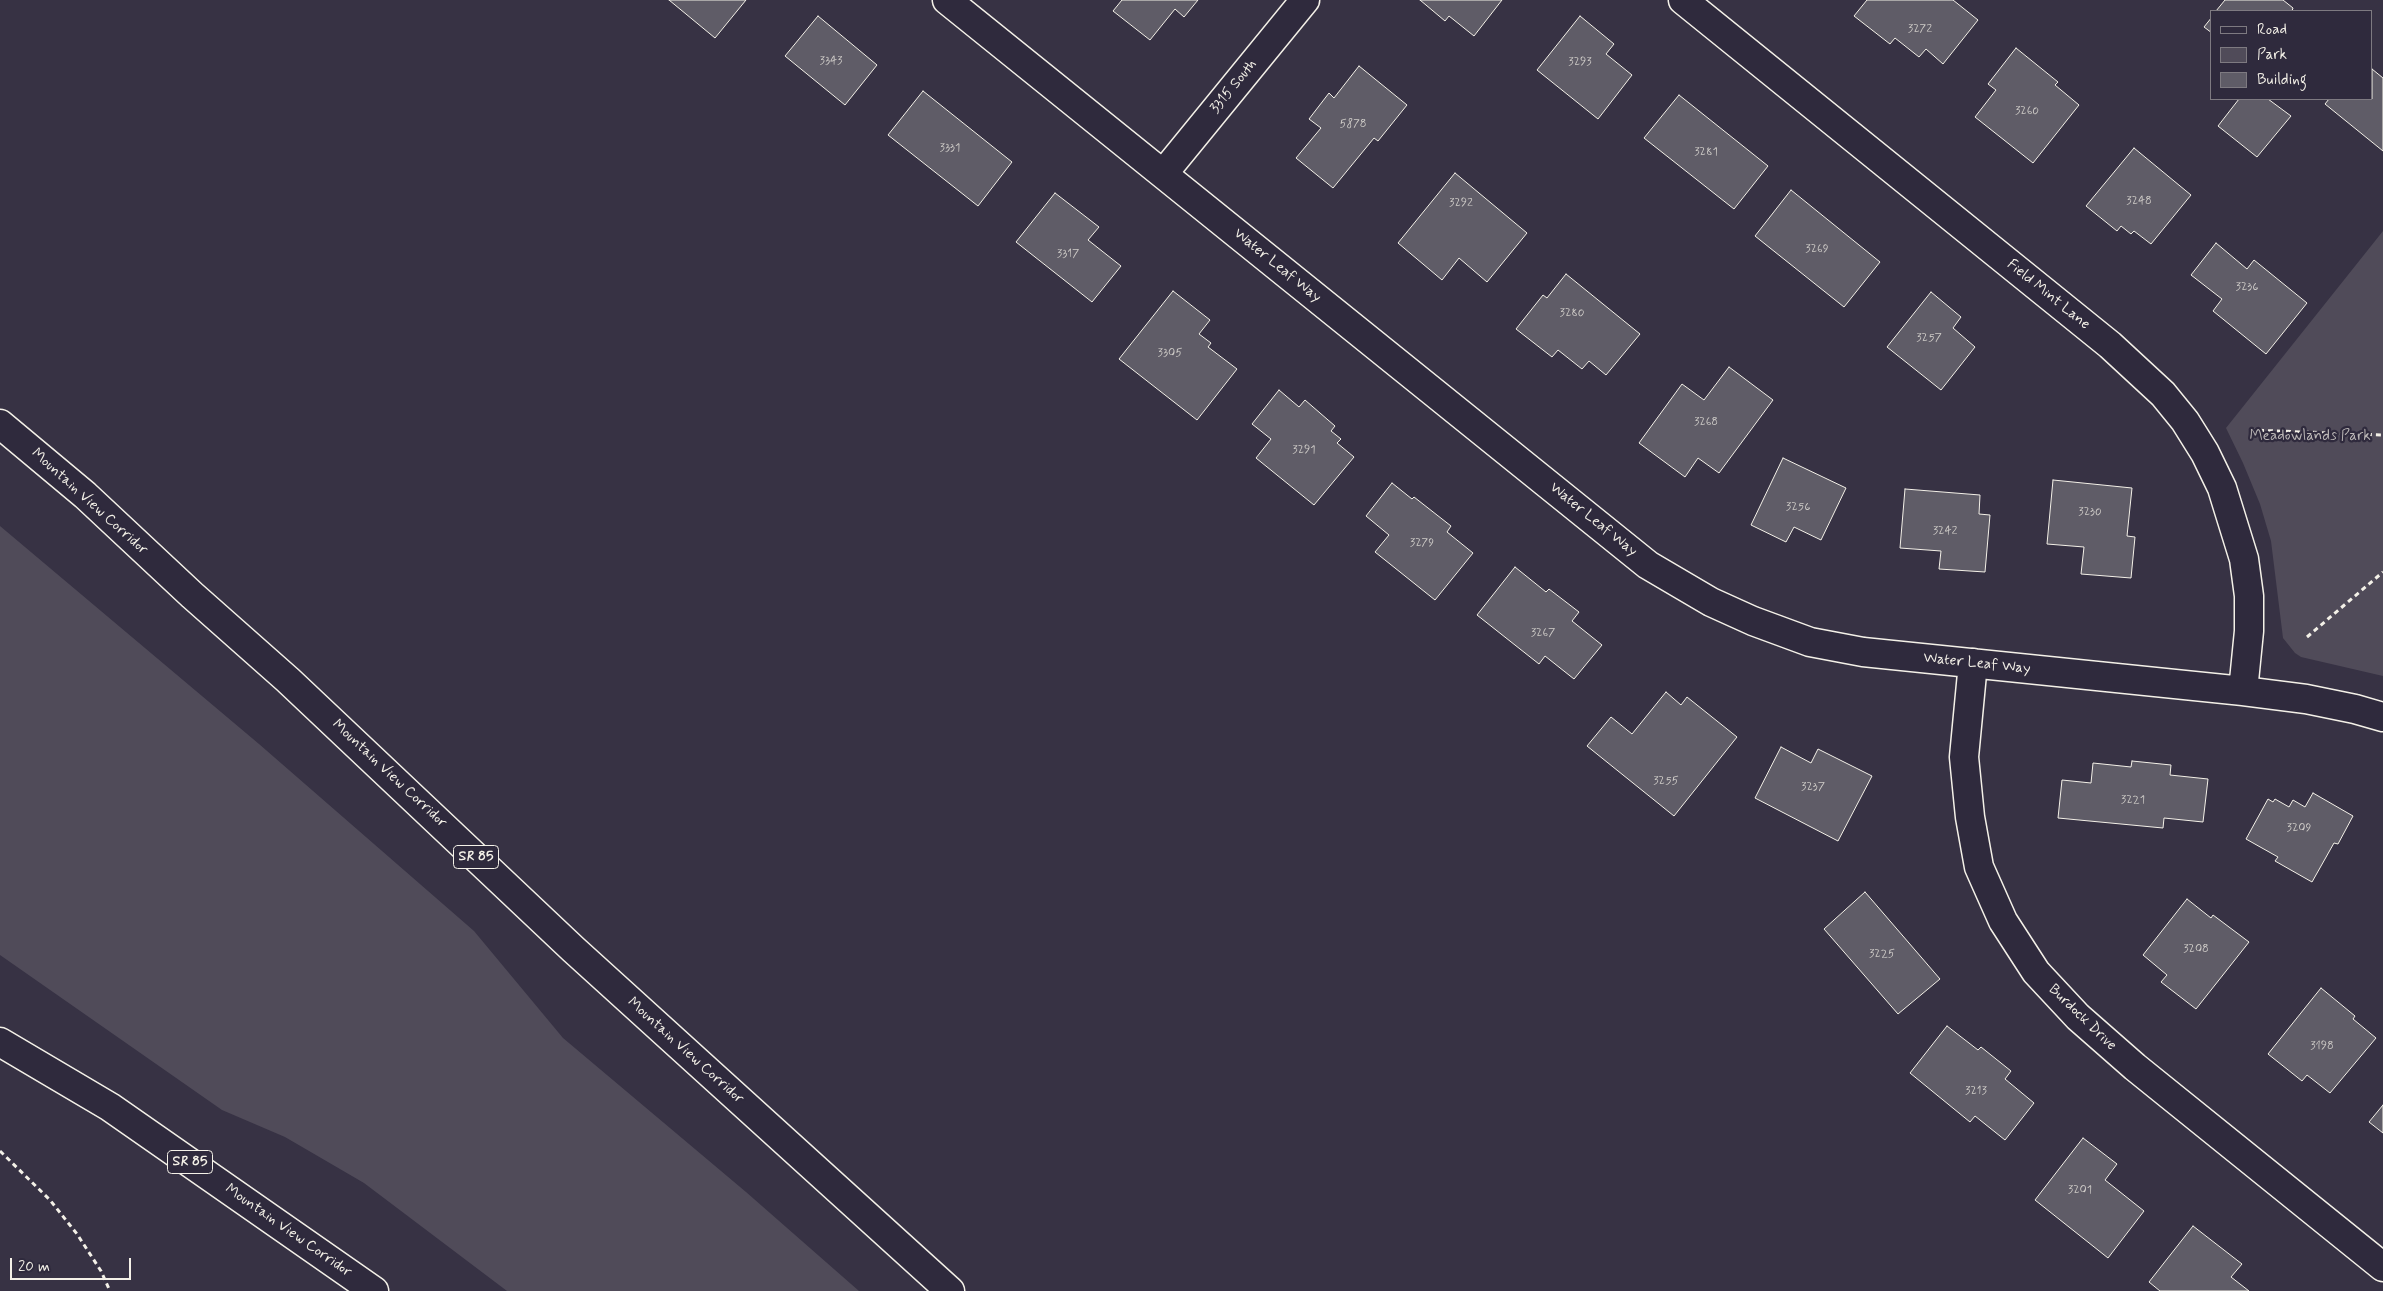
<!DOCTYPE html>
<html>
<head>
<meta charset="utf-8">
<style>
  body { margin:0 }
  #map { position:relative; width:2383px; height:1291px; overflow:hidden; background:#373244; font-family:Mynerve,sans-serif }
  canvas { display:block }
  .legend { position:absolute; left:2210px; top:10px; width:162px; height:90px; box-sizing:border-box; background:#2f2a3d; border:1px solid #7e7a81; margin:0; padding:6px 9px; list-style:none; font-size:15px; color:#f4f1e8 }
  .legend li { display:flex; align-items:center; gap:10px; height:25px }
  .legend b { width:25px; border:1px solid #7e7a81 }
  .scale { position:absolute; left:10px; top:1258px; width:121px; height:22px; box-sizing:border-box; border:2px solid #f4f1e8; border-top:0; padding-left:6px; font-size:15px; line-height:18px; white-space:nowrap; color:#f4f1e8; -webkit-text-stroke:4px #2f2a3d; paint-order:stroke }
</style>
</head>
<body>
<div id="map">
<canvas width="2383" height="1291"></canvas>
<ul class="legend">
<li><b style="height:6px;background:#2f2a3d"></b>Road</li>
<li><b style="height:14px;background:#504b59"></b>Park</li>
<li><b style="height:14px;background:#5f5c67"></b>Building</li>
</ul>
<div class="scale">20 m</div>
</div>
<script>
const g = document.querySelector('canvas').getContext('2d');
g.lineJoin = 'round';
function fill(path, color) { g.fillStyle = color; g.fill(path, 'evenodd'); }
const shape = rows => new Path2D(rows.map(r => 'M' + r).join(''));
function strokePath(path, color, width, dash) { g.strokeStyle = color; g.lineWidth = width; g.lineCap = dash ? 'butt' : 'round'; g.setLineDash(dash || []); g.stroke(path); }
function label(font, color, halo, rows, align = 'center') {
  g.font = font + ' Mynerve,sans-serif'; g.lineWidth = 4.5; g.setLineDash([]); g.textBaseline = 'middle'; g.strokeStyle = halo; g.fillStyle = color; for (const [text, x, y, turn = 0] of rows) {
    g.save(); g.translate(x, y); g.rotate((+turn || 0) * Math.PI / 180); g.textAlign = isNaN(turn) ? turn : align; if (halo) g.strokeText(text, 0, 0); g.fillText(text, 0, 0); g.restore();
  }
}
fill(shape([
  [2383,231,2383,676,2301,657,2295,653,2283,638,2271,541,2260,504,2243,463,2226,428],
  [0,526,259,744,474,931,563,1038,746,1192,859,1291,507,1291,364,1183,285,1137,222,1110,0,955]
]), '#504b59');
const building = shape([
  [669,0,746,0,715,38,669,0],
  [1122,0,1198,0,1184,17,1175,9,1150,40,1113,11,1122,0],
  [1420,0,1502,0,1474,36,1449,16,1445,21,1420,0],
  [1867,0,1953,0,1978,20,1943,64,1926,49,1919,57,1895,38,1890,44,1854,16,1867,0],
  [2225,0,2283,0,2293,8,2292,11,2216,11,2225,0],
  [818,16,877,65,845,105,785,56,818,16],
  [1580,16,1614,44,1606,54,1632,75,1598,119,1537,70,1580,16],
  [2212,17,2212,33,2204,27,2212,17],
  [2016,48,2058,82,2055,85,2079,105,2033,163,1975,117,1996,90,1988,84,2016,48],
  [1359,66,1407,105,1378,141,1374,138,1333,188,1296,158,1321,128,1309,119,1329,93,1334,98,1359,66],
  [2372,69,2383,78,2383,151,2325,104,2329,99,2372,99,2372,69],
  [923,91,1012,162,978,206,888,135,923,91],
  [1679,95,1768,166,1734,209,1644,138,1679,95],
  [2239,99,2268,99,2291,116,2257,157,2218,126,2239,99],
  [2134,148,2191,195,2151,244,2134,231,2131,234,2121,226,2117,231,2086,206,2134,148],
  [1455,173,1527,233,1487,282,1459,258,1442,280,1398,243,1455,173],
  [1791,190,1880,262,1844,307,1755,236,1791,190],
  [1055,193,1099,227,1088,240,1121,266,1092,302,1016,242,1055,193],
  [2216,243,2247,269,2254,260,2307,303,2266,354,2213,311,2222,299,2191,275,2216,243],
  [1566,274,1640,334,1606,375,1589,361,1582,369,1558,350,1552,357,1516,329,1543,295,1547,298,1566,274],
  [1173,291,1210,320,1199,334,1211,343,1208,347,1237,369,1197,420,1119,359,1173,291],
  [1931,292,1961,317,1953,328,1975,347,1941,390,1887,347,1931,292],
  [1729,367,1773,400,1719,473,1698,458,1685,477,1639,443,1682,384,1704,400,1729,367],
  [1279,390,1299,407,1305,400,1335,426,1331,431,1341,439,1337,443,1354,457,1314,505,1256,458,1271,439,1252,424,1279,390],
  [1783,458,1846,488,1821,540,1794,527,1786,542,1751,525,1783,458],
  [2053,480,2132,488,2127,536,2135,537,2131,578,2081,574,2084,547,2047,544,2053,480],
  [1392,483,1412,499,1414,497,1451,526,1447,532,1473,553,1435,600,1375,552,1389,535,1366,516,1392,483],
  [1905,489,1980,495,1979,514,1990,515,1985,572,1939,569,1941,551,1900,548,1905,489],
  [1515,567,1546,592,1549,589,1579,612,1572,621,1602,645,1574,679,1545,656,1539,664,1477,615,1515,567],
  [1666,692,1681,705,1687,697,1737,737,1674,816,1587,746,1611,717,1632,734,1666,692],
  [1781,747,1811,763,1818,749,1872,776,1838,841,1755,798,1781,747],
  [2132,761,2171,765,2170,775,2208,779,2203,822,2164,818,2163,828,2058,818,2062,780,2091,783,2093,763,2131,767,2132,761],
  [2313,793,2353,816,2338,844,2334,843,2312,882,2275,861,2278,857,2246,839,2268,799,2273,802,2275,799,2289,807,2293,800,2305,807,2313,793],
  [1865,892,1940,979,1898,1014,1824,929,1865,892],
  [2187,899,2211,918,2213,915,2249,942,2196,1009,2161,982,2167,975,2143,955,2187,899],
  [2321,988,2355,1016,2353,1019,2376,1038,2330,1093,2307,1075,2302,1081,2268,1054,2321,988],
  [1947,1026,1978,1050,1981,1047,2011,1071,2005,1079,2034,1103,2005,1140,1975,1116,1970,1122,1910,1073,1947,1026],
  [2383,1105,2383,1133,2369,1122,2383,1105],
  [2083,1138,2117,1164,2105,1180,2144,1211,2108,1258,2035,1200,2083,1138],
  [2193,1226,2242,1264,2231,1277,2249,1291,2160,1291,2149,1282,2193,1226]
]);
fill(building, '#5f5c67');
strokePath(building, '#f4f1e8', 1);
const minor = shape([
  [947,0,1648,565,1711,602,1753,621,1810,642,1863,652,2243,691,2306,699,2355,709,2383,717],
  [1683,0,2110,345,2163,394,2185,421,2205,453,2222,488,2244,559,2249,596,2249,631,2243,691],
  [1163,174,1305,0],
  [1973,663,1964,757,1970,817,1979,867,2003,921,2036,972,2078,1017,2135,1067,2383,1267]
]);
const trunk = shape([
  [0,424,85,495,192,595,288,680,573,949,950,1291],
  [0,1042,110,1107,374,1291]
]);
strokePath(minor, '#f4f1e8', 31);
strokePath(trunk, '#f4f1e8', 31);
strokePath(shape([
  [2250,430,2383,435],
  [2307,637,2383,572],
  [0,1151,50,1200,77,1234,101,1271,110,1291]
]), '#f4f1e8', 3, [5, 4]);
strokePath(minor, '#2f2a3d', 28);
strokePath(trunk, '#2f2a3d', 28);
label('12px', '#cfccc8', null, [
  ["3272",1920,29],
  ["3343",831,61],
  ["3293",1580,62],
  ["3260",2027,111],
  ["5878",1353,124],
  ["3331",950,148],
  ["3281",1706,152],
  ["3248",2139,201],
  ["3292",1461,203],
  ["3269",1817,249],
  ["3317",1068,254],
  ["3236",2247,287],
  ["3280",1572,313],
  ["3257",1929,338],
  ["3305",1170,353],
  ["3268",1706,422],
  ["3291",1304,450],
  ["3256",1798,507],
  ["3230",2090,512],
  ["3242",1945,531],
  ["3279",1422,543],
  ["3267",1543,633],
  ["3255",1666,781],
  ["3237",1813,787],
  ["3221",2133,800],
  ["3209",2299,828],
  ["3208",2196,949],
  ["3225",1882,954],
  ["3198",2322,1046],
  ["3213",1976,1091],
  ["3201",2080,1190]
]);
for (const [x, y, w] of [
  [476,857,45],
  [190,1162,45]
]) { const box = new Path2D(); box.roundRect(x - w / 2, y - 11.5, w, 23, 4); g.fillStyle = '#2f2a3d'; g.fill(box); strokePath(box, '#f4f1e8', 1); }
label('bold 14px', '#f4f1e8', null, [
  ["SR 85",476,857],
  ["SR 85",190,1162]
]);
label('15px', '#f4f1e8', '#2f2a3d', [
  ["3315 South",1234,87,-51],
  ["Water Leaf Way",1277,266,39],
  ["Field Mint Lane",2048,295,39],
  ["Mountain View Corridor",89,502,42],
  ["Water Leaf Way",1593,520,39],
  ["Water Leaf Way",1977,664,6],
  ["Mountain View Corridor",389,774,43],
  ["Burdock Drive",2082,1018,44],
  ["Mountain View Corridor",685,1051,42],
  ["Mountain View Corridor",288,1231,35]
]);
label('15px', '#bbb7b6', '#2f2a3d', [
  ["Meadowlands Park",2310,437]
]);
</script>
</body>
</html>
